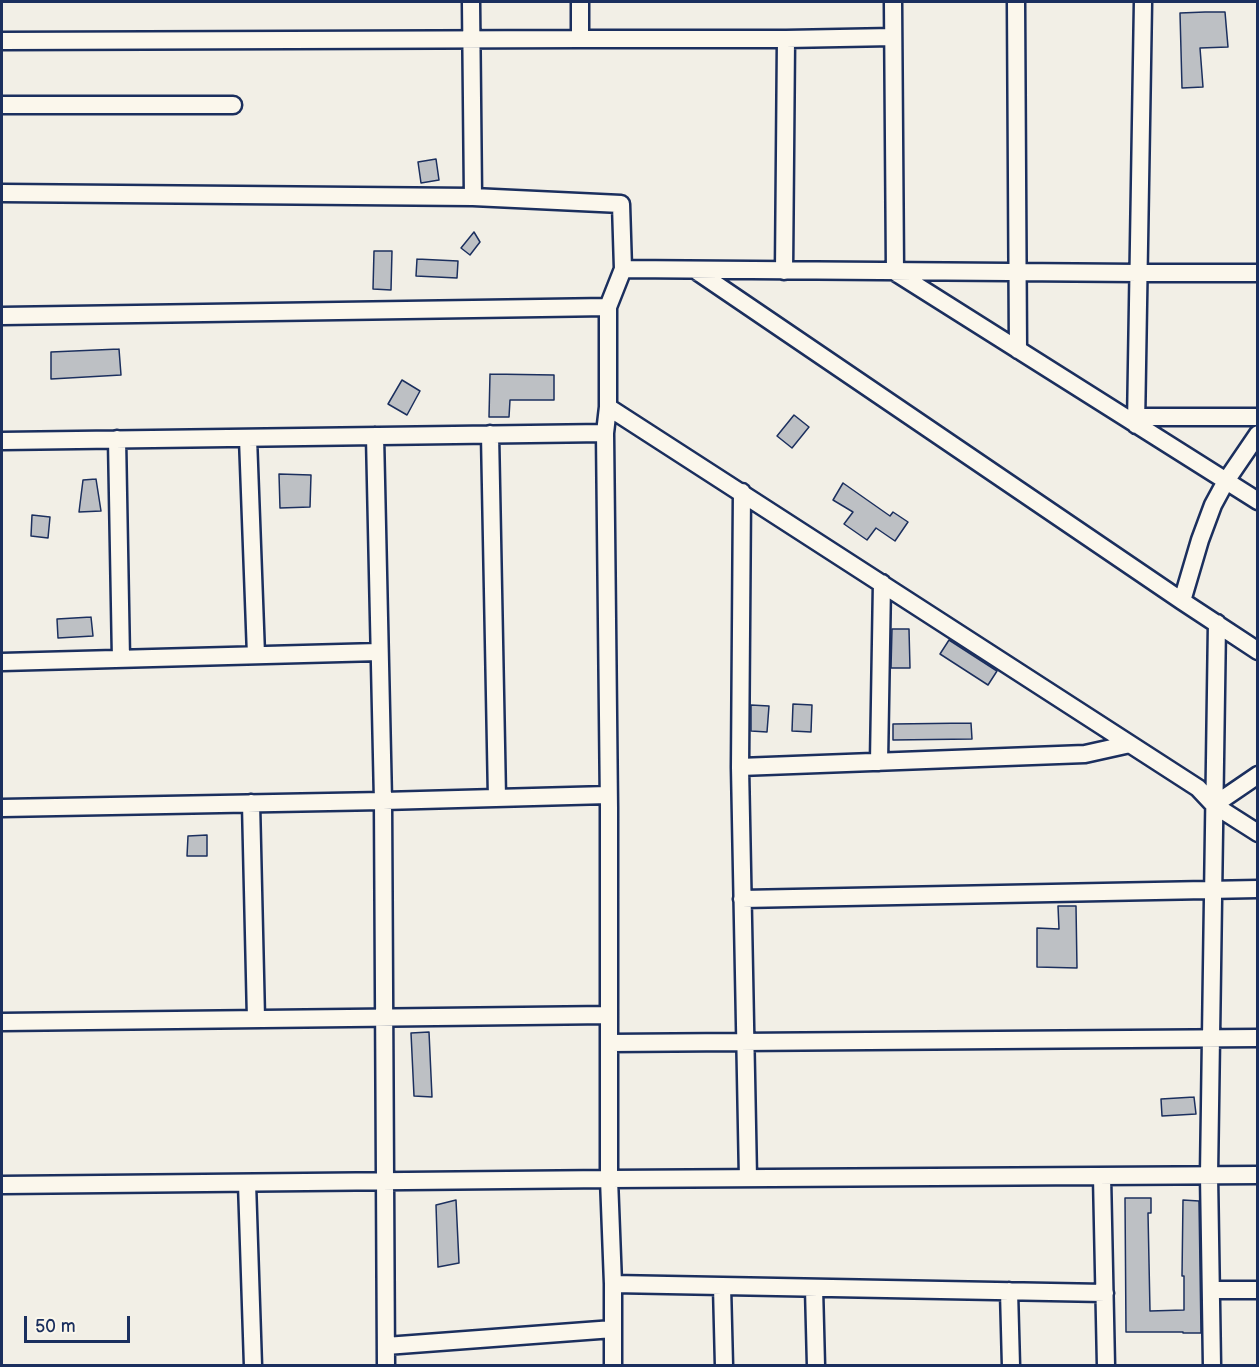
<!DOCTYPE html>
<html>
<head>
<meta charset="utf-8">
<style>
  body { margin:0 }
  #map { position:relative; width:1259px; height:1367px; overflow:hidden; background:#f2efe6; font-family:"Balsamiq Sans",sans-serif }
  canvas { display:block }
  .frame { position:absolute; inset:0; border:3px solid #1b2f5e; pointer-events:none }
  .scale { position:absolute; left:24px; top:1316px; width:106px; height:27px; box-sizing:border-box; border:3px solid #1b2f5e; border-top:0; padding-left:8px; font-size:18px; line-height:21px; white-space:nowrap; color:#1b2f5e; -webkit-text-stroke:4px #fbf7ec; paint-order:stroke }
</style>
</head>
<body>
<div id="map">
<canvas width="1259" height="1367"></canvas>
<div class="frame"></div>
<div class="scale">50 m</div>
</div>
<script>
const g = document.querySelector('canvas').getContext('2d');
g.lineJoin = 'round';
function fill(path, color) { g.fillStyle = color; g.fill(path, 'evenodd'); }
const shape = rows => new Path2D(rows.map(r => 'M' + r).join(''));
function strokePath(path, color, width, dash) { g.strokeStyle = color; g.lineWidth = width; g.lineCap = dash ? 'butt' : 'round'; g.setLineDash(dash || []); g.stroke(path); }
const building = shape([
  [1205,12,1225,12,1228,47,1200,48,1203,87,1182,88,1180,13,1205,12],
  [436,159,439,180,421,183,418,162,436,159],
  [474,232,480,242,470,255,461,248,474,232],
  [374,251,392,251,391,290,373,289,374,251],
  [417,259,458,261,457,278,416,276,417,259],
  [119,349,121,375,51,379,51,352,119,349],
  [490,374,554,375,554,400,510,400,509,417,489,417,490,374],
  [402,380,420,391,407,415,388,404,402,380],
  [794,415,809,427,792,448,777,436,794,415],
  [279,474,311,475,310,507,280,508,279,474],
  [96,479,101,511,79,512,83,480,96,479],
  [843,483,890,516,893,512,908,522,895,541,876,528,867,540,844,524,853,512,833,500,843,483],
  [32,515,50,517,48,538,31,536,32,515],
  [91,617,93,636,58,638,57,619,91,617],
  [892,629,909,629,910,668,891,668,892,629],
  [949,640,997,671,988,685,940,654,949,640],
  [793,704,812,705,811,732,792,731,793,704],
  [751,705,769,706,767,732,751,731,751,705],
  [971,723,972,739,893,740,893,724,971,723],
  [207,835,207,856,187,856,188,836,207,835],
  [1058,906,1076,906,1077,968,1037,967,1037,928,1059,929,1058,906],
  [429,1032,432,1097,414,1096,411,1033,429,1032],
  [1194,1097,1196,1114,1162,1116,1161,1099,1194,1097],
  [1125,1198,1151,1198,1151,1213,1148,1213,1150,1311,1184,1310,1184,1276,1182,1276,1183,1200,1199,1201,1201,1333,1183,1333,1183,1332,1126,1332,1125,1198],
  [456,1200,459,1263,438,1267,436,1205,456,1200]
]);
fill(building, '#bdc0c4');
strokePath(building, '#1b2f5e', 1.5);
const minor = shape([
  [471,2,473,197],
  [580,2,580,39],
  [893,2,895,272,1258,501],
  [1016,2,1018,350],
  [2,41,580,39,786,39,893,37],
  [2,105,233,105],
  [2,193,473,197,621,204,623,269,608,307,608,407,605,433,609,808,609,1179,613,1284,613,1366],
  [623,269,1139,273,1258,273],
  [695,270,1182,601,1258,651],
  [784,271,786,39],
  [2,316,608,307],
  [608,407,1198,788,1214,805,1258,833],
  [1136,417,1258,417],
  [1136,425,1143,2],
  [490,434,497,798],
  [375,436,383,801,386,1366],
  [248,438,256,655],
  [117,439,121,659],
  [2,441,605,433],
  [742,492,740,767,748,1178],
  [1182,601,1200,540,1213,505,1226,481,1258,434],
  [2,662,379,652],
  [879,762,882,583],
  [740,767,1085,754,1130,744],
  [251,803,256,1019],
  [1214,805,1258,775],
  [2,808,383,801,608,795],
  [742,899,1258,889],
  [2,1022,609,1015],
  [609,1043,1258,1038],
  [1102,1176,1106,1366],
  [247,1183,253,1366],
  [2,1185,609,1179,1258,1175],
  [613,1284,1105,1293],
  [722,1286,724,1366],
  [814,1288,816,1366],
  [1211,1290,1258,1290],
  [1009,1291,1011,1366],
  [386,1346,613,1329],
  [1212,1366,1209,1175,1217,623]
]);
strokePath(minor, '#1b2f5e', 21);
strokePath(minor, '#fbf7ec', 16);
</script>
</body>
</html>
